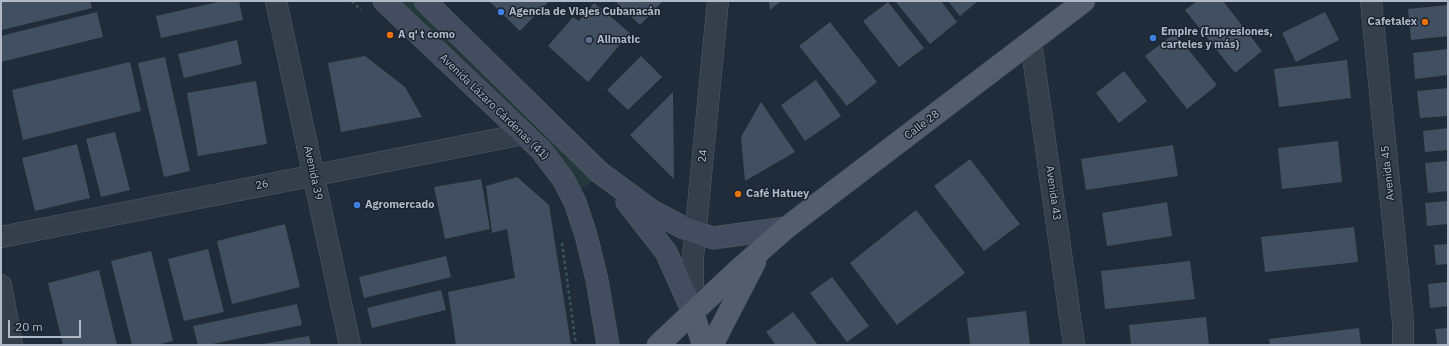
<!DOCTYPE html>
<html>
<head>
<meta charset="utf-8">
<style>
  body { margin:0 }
  #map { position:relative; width:1449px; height:346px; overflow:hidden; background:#212c3b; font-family:"IBM Plex Sans",sans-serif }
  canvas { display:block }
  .frame { position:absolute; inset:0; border:2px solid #b0b9c7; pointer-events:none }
  .scale { position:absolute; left:8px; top:320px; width:73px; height:18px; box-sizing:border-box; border:2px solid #b0b9c7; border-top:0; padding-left:5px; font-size:12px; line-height:14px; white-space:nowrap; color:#b0b9c7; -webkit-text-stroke:3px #1a2330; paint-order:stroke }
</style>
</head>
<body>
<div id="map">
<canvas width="1449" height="346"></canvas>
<div class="frame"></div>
<div class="scale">20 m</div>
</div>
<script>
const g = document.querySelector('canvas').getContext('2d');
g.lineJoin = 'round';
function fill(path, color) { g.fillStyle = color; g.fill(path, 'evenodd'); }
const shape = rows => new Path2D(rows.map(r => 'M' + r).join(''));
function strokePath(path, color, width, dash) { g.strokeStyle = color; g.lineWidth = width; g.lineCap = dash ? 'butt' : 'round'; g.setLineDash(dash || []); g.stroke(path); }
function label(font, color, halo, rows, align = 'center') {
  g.font = font + ' "IBM Plex Sans",sans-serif'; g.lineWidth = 3; g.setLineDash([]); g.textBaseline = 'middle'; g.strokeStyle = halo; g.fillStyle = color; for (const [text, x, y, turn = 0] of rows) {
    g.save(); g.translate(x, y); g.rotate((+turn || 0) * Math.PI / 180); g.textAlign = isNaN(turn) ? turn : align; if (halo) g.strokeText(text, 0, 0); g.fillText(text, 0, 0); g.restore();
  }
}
fill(shape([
  [387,1,438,1,614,172,571,193]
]), '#23393c');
fill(shape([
  [1,1,90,1,92,8,2,30],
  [222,1,239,1,243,20,161,38,156,16],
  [489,1,549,1,520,31],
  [615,1,663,1,640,25],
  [769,1,781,1,770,10],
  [895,1,941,1,957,22,930,44],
  [948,1,978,1,960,16],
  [1197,1,1223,1,1262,51,1235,73,1185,10],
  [888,2,924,48,899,67,863,21],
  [594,3,630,33,588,82,548,46,573,17,579,21],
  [1448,5,1448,36,1411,40,1408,9],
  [97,12,103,37,1,62,1,36],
  [1325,12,1339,40,1296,62,1282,33],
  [830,22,877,82,847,106,799,46],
  [1175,33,1217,85,1187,109,1145,56],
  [237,40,242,64,184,78,178,54],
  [1448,49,1448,75,1415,79,1413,53],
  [365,56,405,87,422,117,341,132,328,63],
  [641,56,662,77,628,110,607,90],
  [165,57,190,171,164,177,138,63],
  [1347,60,1351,98,1279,107,1274,69],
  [130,62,141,111,23,140,12,90],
  [1124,71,1147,101,1119,123,1096,93],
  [816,80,841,116,805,141,781,105],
  [256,81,267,144,198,156,187,93],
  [1448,88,1448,116,1420,118,1417,91],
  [673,92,674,179,630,135],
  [761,102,795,152,745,181,741,137],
  [1448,128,1448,150,1425,152,1423,131],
  [115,132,130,190,101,197,86,139],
  [1338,141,1342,182,1282,189,1278,148],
  [77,144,90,198,35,211,22,158],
  [1173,145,1178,176,1086,190,1081,159],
  [970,159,1020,224,984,251,934,186],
  [1448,161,1448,191,1428,193,1425,163],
  [517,177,549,205,571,345,456,345,448,292,515,278,507,229,492,233,486,186],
  [481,179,490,229,445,239,434,187],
  [1448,201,1448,224,1427,226,1425,203],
  [1167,202,1172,236,1107,246,1102,213],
  [916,210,965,273,897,325,850,263],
  [285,224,300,287,232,304,217,241],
  [1354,227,1358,262,1265,272,1261,237],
  [1448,244,1448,264,1436,265,1434,245],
  [208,249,224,312,184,321,168,259],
  [151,251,173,341,156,345,132,345,111,261],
  [446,256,451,277,364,298,359,277],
  [1190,261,1195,299,1105,309,1101,271],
  [99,270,117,345,63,345,48,283],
  [832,277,869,326,847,342,810,293],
  [1448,282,1448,306,1430,308,1428,284],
  [441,290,446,310,372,328,367,308],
  [297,304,302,325,208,345,198,345,193,326],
  [1026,311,1030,345,970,345,967,318],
  [793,312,818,345,776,345,766,332],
  [1206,317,1209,345,1131,345,1129,325],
  [1359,328,1361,345,1270,345,1269,339],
  [1448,328,1448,345,1437,345,1435,329],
  [309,336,311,345,263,345,263,344]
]), '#424f60');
const minor = shape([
  [276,1,350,345],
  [1371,1,1403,322,1403,345],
  [1031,42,1074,345],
  [1,237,524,134],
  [1,285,12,345],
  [693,312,693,257,718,1]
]);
const secondary = shape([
  [384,1,541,150,563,179,575,202,586,235,597,280,608,345],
  [425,1,599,172,652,211,684,228,713,238,786,228],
  [627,202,666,252,693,312]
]);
const primary = shape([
  [693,312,703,345],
  [658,345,737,271,786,228,1084,1],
  [712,345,755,262]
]);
strokePath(minor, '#535c69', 22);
strokePath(secondary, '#535c69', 23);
strokePath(primary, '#3e4754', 23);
strokePath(shape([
  [352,1,361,10],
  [562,243,576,345]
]), '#3e5556', 2.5, [3, 3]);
strokePath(minor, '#353e4b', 21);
strokePath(secondary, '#434d5f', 22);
strokePath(primary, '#535d6c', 22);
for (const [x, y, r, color] of [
  [501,12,4,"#3f7fe0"],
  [1425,22,4,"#e8710a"],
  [390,35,4,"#e8710a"],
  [1153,38,4,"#3f7fe0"],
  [589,40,4,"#5c6f8a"],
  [738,194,4,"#e8710a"],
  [357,205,4,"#3f7fe0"]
]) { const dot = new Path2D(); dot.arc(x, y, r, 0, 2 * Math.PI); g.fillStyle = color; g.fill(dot); strokePath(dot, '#1a2330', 1.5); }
label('bold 11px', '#b0b9c7', '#1a2330', [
  ["Agencia de Viajes Cubanacán",509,12],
  ["Cafetalex",1417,22,"right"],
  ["Empire (Impresiones,",1161,32],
  ["carteles y más)",1161,45],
  ["A q' t como",398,35],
  ["Alimatic",597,40],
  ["Café Hatuey",746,194],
  ["Agromercado",365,205]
], 'left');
label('11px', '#b0b9c7', '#1a2330', [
  ["Avenida Lázaro Cárdenas (41)",494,107,44],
  ["Calle 28",922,125,-37],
  ["24",703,156,-85],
  ["Avenida 39",313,173,78],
  ["Avenida 45",1388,173,-96],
  ["26",262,185,-11],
  ["Avenida 43",1053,193,82]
]);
</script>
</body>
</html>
